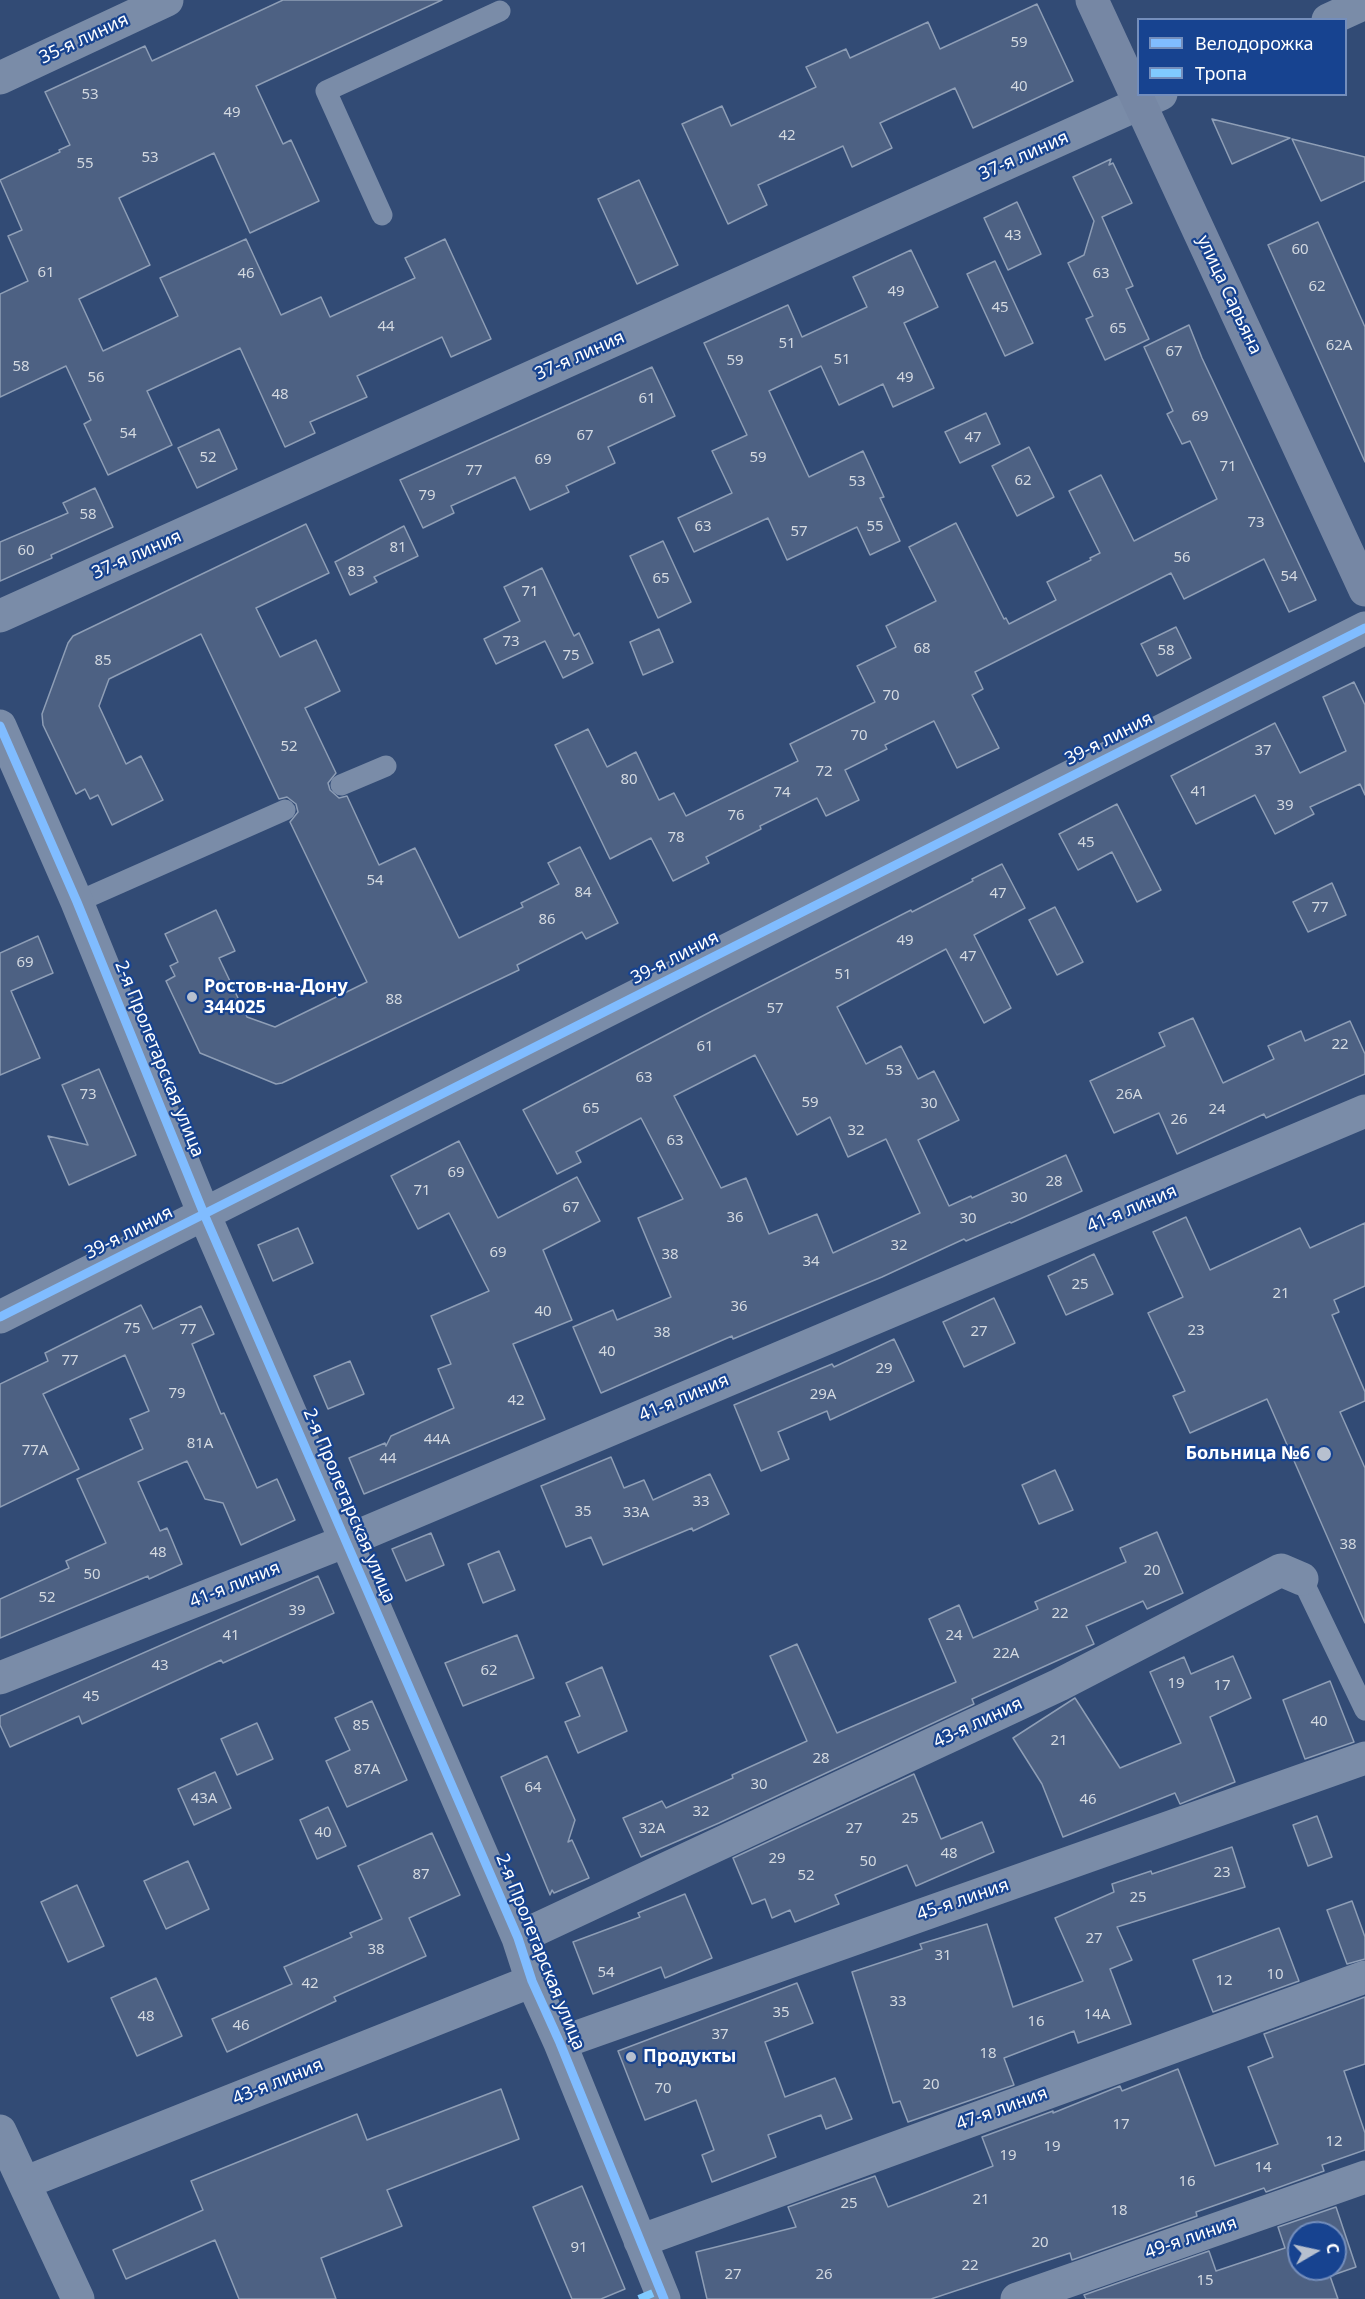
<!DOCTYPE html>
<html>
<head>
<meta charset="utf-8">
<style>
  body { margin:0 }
  #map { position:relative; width:1365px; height:2299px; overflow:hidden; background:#324b75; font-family:"Noto Sans",sans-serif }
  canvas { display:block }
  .legend { position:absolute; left:1137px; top:18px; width:210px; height:78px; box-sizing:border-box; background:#174390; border:2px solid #748ebc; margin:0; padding:8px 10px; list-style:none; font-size:18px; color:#fff }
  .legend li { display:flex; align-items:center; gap:12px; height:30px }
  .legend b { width:30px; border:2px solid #748ebc }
  .north { position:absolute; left:1287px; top:2221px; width:60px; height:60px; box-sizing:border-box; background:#174390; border:2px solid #748ebc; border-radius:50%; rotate:81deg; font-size:16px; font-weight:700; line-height:24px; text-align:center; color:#fff }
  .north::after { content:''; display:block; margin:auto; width:21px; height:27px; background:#b7c0cf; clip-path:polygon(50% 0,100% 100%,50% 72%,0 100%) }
</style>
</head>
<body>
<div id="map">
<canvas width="1365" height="2299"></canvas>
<ul class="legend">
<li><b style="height:8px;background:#80bcff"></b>Велодорожка</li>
<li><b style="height:8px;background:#80caff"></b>Тропа</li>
</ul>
<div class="north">С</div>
</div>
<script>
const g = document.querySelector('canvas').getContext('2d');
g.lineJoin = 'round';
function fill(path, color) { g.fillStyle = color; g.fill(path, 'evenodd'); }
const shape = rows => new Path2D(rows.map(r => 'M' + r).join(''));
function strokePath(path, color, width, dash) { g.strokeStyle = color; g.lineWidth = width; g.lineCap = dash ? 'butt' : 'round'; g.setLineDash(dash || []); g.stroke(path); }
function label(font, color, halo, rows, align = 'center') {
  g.font = font + ' "Noto Sans",sans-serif'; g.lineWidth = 4.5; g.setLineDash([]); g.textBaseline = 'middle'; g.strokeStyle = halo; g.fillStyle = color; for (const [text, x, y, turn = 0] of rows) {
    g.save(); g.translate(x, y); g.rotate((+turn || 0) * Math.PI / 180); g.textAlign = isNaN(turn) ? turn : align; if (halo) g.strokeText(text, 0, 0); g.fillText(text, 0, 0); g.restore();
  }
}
const building = shape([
  [283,0,442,0,256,86,283,144,291,140,319,201,250,233,214,153,119,198,150,265,79,299,103,351,178,316,160,278,246,239,281,315,321,297,330,317,415,278,405,258,445,239,491,339,451,357,442,337,357,376,367,397,310,422,315,433,285,447,240,348,147,391,172,445,108,475,84,424,91,420,66,366,0,397,0,294,28,281,8,236,22,230,0,180,60,152,59,150,70,145,45,92,145,46,152,61,283,0],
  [1037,4,1073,81,973,128,955,88,880,123,892,148,852,167,843,146,758,185,767,205,728,224,682,124,722,106,731,126,816,87,806,67,846,49,850,58,928,22,940,49,1037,4],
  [1212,119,1290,138,1232,164,1212,119],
  [1292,139,1365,157,1365,181,1321,201,1292,139],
  [1111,159,1109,165,1113,163,1132,203,1102,217,1133,286,1126,289,1149,339,1105,360,1086,319,1093,316,1068,263,1084,255,1094,221,1073,177,1111,159],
  [639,180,678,265,637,284,598,199,639,180],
  [1017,202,1041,254,1008,270,984,218,1017,202],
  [1318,222,1365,327,1365,462,1268,245,1318,222],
  [911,250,938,307,904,323,934,388,893,407,883,384,839,405,821,366,769,391,809,477,863,451,884,497,880,498,900,541,870,555,857,527,787,560,768,518,694,552,678,518,732,493,712,451,747,435,704,343,788,305,802,337,867,307,853,277,911,250],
  [995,261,1033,343,1005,356,967,274,995,261],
  [1189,325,1202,358,1316,600,1289,612,1264,559,1184,599,1171,573,975,672,983,689,972,695,999,748,957,768,934,721,885,745,887,749,845,770,859,800,826,816,817,798,760,826,761,829,706,857,709,863,673,881,651,838,610,859,555,745,588,729,607,767,636,752,659,800,674,793,686,816,798,761,790,744,875,702,857,666,896,647,886,626,936,601,909,547,956,523,1004,619,1006,618,1009,624,1056,600,1047,582,1091,560,1090,558,1100,553,1069,491,1101,475,1134,541,1217,499,1190,441,1182,444,1167,414,1173,411,1144,347,1189,325],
  [652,367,675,416,608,447,615,463,566,486,569,492,530,510,515,477,451,506,454,513,423,528,400,480,652,367],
  [986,413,1000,444,960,463,945,432,986,413],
  [219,429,237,469,197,488,178,448,219,429],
  [1029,447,1054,497,1017,516,992,466,1029,447],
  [95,488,113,527,51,555,52,558,0,581,0,542,68,513,63,503,95,488],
  [306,524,329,573,256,608,280,657,316,640,340,691,305,708,336,773,328,783,330,790,339,798,347,796,379,865,415,848,459,938,523,907,521,903,559,884,548,863,580,847,618,923,586,939,582,932,517,965,519,970,282,1083,276,1084,200,1053,166,981,175,976,170,966,178,962,165,934,216,910,235,951,219,958,247,1017,275,1027,367,982,290,822,298,812,296,804,287,797,279,799,201,634,109,679,99,706,126,764,141,756,163,800,112,825,98,795,90,799,85,789,76,794,43,725,42,714,68,643,73,636,306,524],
  [404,526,418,556,374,577,377,582,350,595,335,562,404,526],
  [663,541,691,602,658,618,630,556,663,541],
  [542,568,574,636,579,633,593,663,563,678,545,641,496,664,484,639,520,621,504,587,542,568],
  [1176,627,1191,658,1157,676,1141,644,1176,627],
  [659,629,673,662,643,675,630,642,659,629],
  [1354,682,1365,705,1365,795,1360,784,1310,807,1314,814,1275,834,1255,795,1196,824,1171,776,1275,723,1300,773,1346,751,1323,697,1354,682],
  [1117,804,1161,890,1137,902,1112,852,1078,870,1059,834,1117,804],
  [1002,864,1025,908,974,935,1011,1008,984,1023,946,949,837,1007,866,1064,901,1046,918,1079,934,1071,959,1120,918,1140,949,1206,971,1196,972,1198,1066,1155,1082,1191,1011,1223,1010,1222,966,1241,964,1239,882,1277,733,1339,732,1336,601,1393,573,1327,613,1310,617,1320,671,1297,638,1218,683,1199,641,1118,576,1152,581,1162,557,1174,523,1110,714,1010,911,910,912,912,973,881,972,879,1002,864],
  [755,1055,797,1135,830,1117,848,1157,886,1139,920,1213,833,1253,817,1214,769,1234,746,1178,721,1188,674,1096,755,1055],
  [1332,883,1346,915,1308,932,1293,902,1332,883],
  [1055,907,1083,962,1057,975,1029,920,1055,907],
  [38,936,53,973,11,991,40,1058,0,1075,0,953,38,936],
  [1193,1018,1223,1083,1274,1059,1268,1046,1301,1031,1305,1041,1350,1021,1365,1054,1365,1074,1266,1118,1264,1114,1177,1154,1159,1113,1114,1133,1090,1081,1165,1046,1159,1033,1193,1018],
  [99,1069,136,1155,69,1185,48,1136,88,1145,62,1085,99,1069],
  [459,1141,498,1218,577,1177,600,1221,543,1250,572,1320,513,1344,545,1419,364,1494,349,1458,385,1443,386,1446,391,1436,454,1408,438,1369,451,1364,431,1316,489,1291,449,1213,418,1229,391,1176,459,1141],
  [1186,1217,1210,1270,1300,1228,1310,1248,1365,1223,1365,1286,1334,1300,1339,1312,1332,1315,1365,1392,1365,1401,1340,1412,1365,1468,1365,1623,1267,1399,1190,1433,1173,1396,1185,1391,1148,1313,1183,1297,1153,1232,1186,1217],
  [298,1228,313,1263,273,1281,258,1245,298,1228],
  [1094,1254,1113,1294,1066,1315,1048,1276,1094,1254],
  [994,1298,1015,1343,964,1367,943,1322,994,1298],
  [141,1305,153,1329,201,1306,214,1334,192,1344,221,1414,224,1413,257,1488,277,1479,295,1520,241,1545,223,1503,205,1499,187,1461,138,1482,160,1531,167,1528,182,1564,149,1579,148,1576,0,1638,0,1599,69,1568,66,1561,106,1543,77,1479,143,1449,130,1419,149,1411,125,1355,43,1394,79,1469,0,1507,0,1384,48,1361,45,1353,141,1305],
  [894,1339,914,1381,830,1420,827,1411,778,1432,789,1459,761,1471,734,1405,832,1364,834,1367,894,1339],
  [350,1361,364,1394,328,1409,314,1376,350,1361],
  [611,1457,624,1488,644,1480,653,1500,710,1474,729,1514,693,1531,692,1528,603,1565,591,1537,566,1547,541,1486,611,1457],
  [1055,1470,1073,1510,1039,1524,1022,1485,1055,1470],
  [1157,1532,1183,1593,1147,1609,1143,1601,1086,1626,1094,1644,972,1699,974,1704,719,1823,641,1857,623,1818,662,1801,666,1808,733,1778,732,1775,807,1741,770,1656,797,1644,837,1733,956,1682,929,1619,959,1605,973,1638,1038,1609,1035,1602,1126,1562,1120,1548,1157,1532],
  [431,1533,444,1565,406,1581,392,1549,431,1533],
  [499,1551,515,1590,483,1603,468,1564,499,1551],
  [318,1576,334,1613,223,1663,221,1660,82,1724,79,1716,10,1747,0,1725,0,1716,318,1576],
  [517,1635,534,1678,463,1706,445,1663,517,1635],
  [1233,1656,1251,1698,1210,1717,1235,1782,1180,1804,1175,1793,1063,1837,1042,1784,1013,1738,1075,1698,1120,1768,1181,1743,1150,1672,1184,1657,1191,1674,1233,1656],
  [602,1667,627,1731,578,1753,565,1722,580,1716,566,1683,602,1667],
  [1330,1681,1354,1742,1305,1759,1283,1700,1330,1681],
  [372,1701,407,1780,347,1807,326,1761,350,1750,335,1718,372,1701],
  [257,1723,273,1759,237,1775,221,1739,257,1723],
  [547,1756,575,1820,568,1842,572,1840,589,1878,554,1893,552,1890,550,1895,501,1777,547,1756],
  [215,1772,231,1808,194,1825,178,1789,215,1772],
  [914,1774,941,1839,982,1822,994,1852,916,1886,907,1865,835,1895,839,1904,795,1922,790,1910,772,1918,765,1899,752,1904,733,1858,914,1774],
  [328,1807,346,1846,317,1859,300,1820,328,1807],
  [1317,1816,1332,1857,1308,1866,1293,1825,1317,1816],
  [432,1833,460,1895,409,1918,426,1956,334,1997,336,2001,227,2052,212,2019,292,1984,284,1967,352,1937,350,1933,382,1919,358,1866,432,1833],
  [1232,1847,1245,1887,1117,1927,1132,1960,1110,1969,1131,2024,1078,2043,1074,2031,1004,2058,1014,2085,908,2122,900,2101,893,2103,852,1972,922,1949,920,1944,987,1924,1013,2007,1083,1981,1055,1918,1114,1892,1112,1884,1151,1871,1152,1874,1232,1847],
  [188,1861,209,1909,166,1929,144,1881,188,1861],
  [77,1885,104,1946,68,1962,41,1902,77,1885],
  [685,1894,712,1958,665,1978,661,1967,593,1994,573,1942,640,1917,638,1913,685,1894],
  [1352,1901,1365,1937,1365,1959,1347,1964,1327,1910,1352,1901],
  [1279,1928,1299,1981,1213,2012,1193,1960,1279,1928],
  [156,1978,182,2036,137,2056,111,1998,156,1978],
  [797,1983,813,2023,765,2042,785,2097,835,2078,852,2119,826,2129,821,2115,768,2135,776,2157,712,2182,702,2155,714,2150,696,2100,645,2120,618,2051,797,1983],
  [1365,1997,1365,2064,1344,2071,1365,2133,1365,2150,1322,2165,1324,2171,1266,2192,1264,2188,1196,2212,1197,2216,1072,2260,1070,2253,931,2299,707,2299,696,2252,796,2227,788,2207,875,2176,888,2207,922,2194,993,2166,982,2137,1053,2111,1053,2113,1120,2086,1122,2091,1178,2069,1215,2166,1278,2144,1248,2067,1273,2057,1264,2034,1365,1997],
  [501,2089,519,2139,387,2190,402,2226,321,2258,336,2299,239,2299,215,2240,126,2279,113,2250,203,2210,191,2181,357,2114,367,2140,501,2089],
  [582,2186,625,2289,601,2299,572,2299,533,2207,582,2186],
  [1336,2207,1356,2267,1330,2276,1338,2299,1086,2299,1084,2295,1209,2251,1216,2271,1285,2248,1278,2227,1336,2207],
  [1299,2233,1335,2233,1335,2269,1299,2269,1299,2233]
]);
fill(building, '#4d6183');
strokePath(building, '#8e9eb6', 1.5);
strokePath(shape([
  [382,215,326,91,500,11],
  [341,785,386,766],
  [77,902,285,810],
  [1302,1579,1365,1710]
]), '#7a8ca8', 21);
strokePath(shape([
  [1328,20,1365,3],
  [0,78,167,0],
  [0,616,1161,94],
  [0,726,77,902,204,1214,518,1938,532,1981,560,2043,664,2299],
  [0,1317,1365,628],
  [0,1678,346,1541,1365,1111],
  [518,1938,1059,1685,1281,1570,1302,1579],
  [560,2043,1365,1758],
  [0,2131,78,2299],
  [24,2183,532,1981],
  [640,2241,1365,1977],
  [1017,2299,1365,2177]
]), '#7a8ca8', 33);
strokePath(shape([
  [1092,0,1365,590]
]), '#7687a4', 33);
strokePath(shape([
  [639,2299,660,2290]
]), '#80caff', 8, [15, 8]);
strokePath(shape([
  [0,726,77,902,204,1214,518,1938,532,1981,560,2043,664,2299],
  [0,1317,1365,628]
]), '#80bcff', 9);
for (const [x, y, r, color] of [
  [192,997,6,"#b7c0cf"],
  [1324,1454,8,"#b7c0cf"],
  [631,2057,6,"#b7c0cf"]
]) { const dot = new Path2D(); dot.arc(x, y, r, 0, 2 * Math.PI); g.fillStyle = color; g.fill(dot); strokePath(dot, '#174390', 2); }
label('15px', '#d2d8e0', null, [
  ["59",1019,43],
  ["40",1019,87],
  ["53",90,95],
  ["49",232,113],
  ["42",787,136],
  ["53",150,158],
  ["55",85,164],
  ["43",1013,236],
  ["60",1300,250],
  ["61",46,273],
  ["46",246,274],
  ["63",1101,274],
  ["62",1317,287],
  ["49",896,292],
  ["45",1000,308],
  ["44",386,327],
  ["65",1118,329],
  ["51",787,344],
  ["62А",1339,346],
  ["67",1174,352],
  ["51",842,360],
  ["59",735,361],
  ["58",21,367],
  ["56",96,378],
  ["49",905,378],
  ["48",280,395],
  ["61",647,399],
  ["69",1200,417],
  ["54",128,434],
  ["67",585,436],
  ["47",973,438],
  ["52",208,458],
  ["59",758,458],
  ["69",543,460],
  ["71",1228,467],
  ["77",474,471],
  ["62",1023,481],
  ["53",857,482],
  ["79",427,496],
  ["58",88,515],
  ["73",1256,523],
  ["63",703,527],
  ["55",875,527],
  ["57",799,532],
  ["81",398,548],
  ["60",26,551],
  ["56",1182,558],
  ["83",356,572],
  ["54",1289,577],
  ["65",661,579],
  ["71",530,592],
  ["73",511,642],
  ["68",922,649],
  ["58",1166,651],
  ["75",571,656],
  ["85",103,661],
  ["70",891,696],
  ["70",859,736],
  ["52",289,747],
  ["37",1263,751],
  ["72",824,772],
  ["80",629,780],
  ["41",1199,792],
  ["74",782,793],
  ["39",1285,806],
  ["76",736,816],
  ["78",676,838],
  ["45",1086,843],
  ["54",375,881],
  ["84",583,893],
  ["47",998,894],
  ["77",1320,908],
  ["86",547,920],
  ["49",905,941],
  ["47",968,957],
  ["69",25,963],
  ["51",843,975],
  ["88",394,1000],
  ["57",775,1009],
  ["22",1340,1045],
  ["61",705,1047],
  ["53",894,1071],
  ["63",644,1078],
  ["73",88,1095],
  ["26А",1129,1095],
  ["59",810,1103],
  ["30",929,1104],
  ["65",591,1109],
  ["24",1217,1110],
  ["26",1179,1120],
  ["32",856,1131],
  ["63",675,1141],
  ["69",456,1173],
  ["28",1054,1182],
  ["71",422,1191],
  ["30",1019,1198],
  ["67",571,1208],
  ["36",735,1218],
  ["30",968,1219],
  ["32",899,1246],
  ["69",498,1253],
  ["38",670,1255],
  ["34",811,1262],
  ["25",1080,1285],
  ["21",1281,1294],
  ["36",739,1307],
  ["40",543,1312],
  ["75",132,1329],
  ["77",188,1330],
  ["23",1196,1331],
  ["27",979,1332],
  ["38",662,1333],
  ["40",607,1352],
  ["77",70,1361],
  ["29",884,1369],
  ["79",177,1394],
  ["29А",823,1395],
  ["42",516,1401],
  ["44А",437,1440],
  ["81А",200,1444],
  ["77А",35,1451],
  ["44",388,1459],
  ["33",701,1502],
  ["35",583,1512],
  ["33А",636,1513],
  ["38",1348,1545],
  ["48",158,1553],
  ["20",1152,1571],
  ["50",92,1575],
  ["52",47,1598],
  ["39",297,1611],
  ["22",1060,1614],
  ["41",231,1636],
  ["24",954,1636],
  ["22А",1006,1654],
  ["43",160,1666],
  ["62",489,1671],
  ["19",1176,1684],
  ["17",1222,1686],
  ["45",91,1697],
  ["40",1319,1722],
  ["85",361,1726],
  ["21",1059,1741],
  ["28",821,1759],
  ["87А",367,1770],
  ["30",759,1785],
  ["64",533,1788],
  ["43А",204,1799],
  ["46",1088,1800],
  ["32",701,1812],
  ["25",910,1819],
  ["32А",652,1829],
  ["27",854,1829],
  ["40",323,1833],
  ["48",949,1854],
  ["29",777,1859],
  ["50",868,1862],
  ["23",1222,1873],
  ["87",421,1875],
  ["52",806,1876],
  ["25",1138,1898],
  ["27",1094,1939],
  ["38",376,1950],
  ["31",943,1956],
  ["54",606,1973],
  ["10",1275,1975],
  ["12",1224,1981],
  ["42",310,1984],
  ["33",898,2002],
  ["35",781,2013],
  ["14А",1097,2015],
  ["48",146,2017],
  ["16",1036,2022],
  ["46",241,2026],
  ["37",720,2035],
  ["18",988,2054],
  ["20",931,2085],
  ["70",663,2089],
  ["17",1121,2125],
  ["12",1334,2142],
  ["19",1052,2147],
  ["19",1008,2156],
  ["14",1263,2168],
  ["16",1187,2182],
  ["21",981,2200],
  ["25",849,2204],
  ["18",1119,2211],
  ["20",1040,2243],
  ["91",579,2248],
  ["22",970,2266],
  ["27",733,2275],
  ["26",824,2275],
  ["15",1205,2281]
]);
label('18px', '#fff', '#174390', [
  ["35-я линия",84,39,-25],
  ["37-я линия",1024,156,-24],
  ["улица Сарьяна",1229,295,65],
  ["37-я линия",580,356,-24],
  ["37-я линия",137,555,-24],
  ["39-я линия",1109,739,-27],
  ["39-я линия",675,958,-27],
  ["2-я Пролетарская улица",159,1059,68],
  ["41-я линия",1132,1209,-23],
  ["39-я линия",129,1233,-27],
  ["41-я линия",684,1398,-23],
  ["2-я Пролетарская улица",349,1506,67],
  ["41-я линия",235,1585,-22],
  ["43-я линия",978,1723,-25],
  ["45-я линия",963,1900,-19],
  ["2-я Пролетарская улица",540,1952,68],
  ["43-я линия",278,2082,-22],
  ["47-я линия",1002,2109,-20],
  ["49-я линия",1191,2238,-19]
]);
label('bold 18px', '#fff', '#174390', [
  ["Ростов-на-Дону",204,987],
  ["344025",204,1008],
  ["Больница №6",1310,1454,"right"],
  ["Продукты",643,2057]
], 'left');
</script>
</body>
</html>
